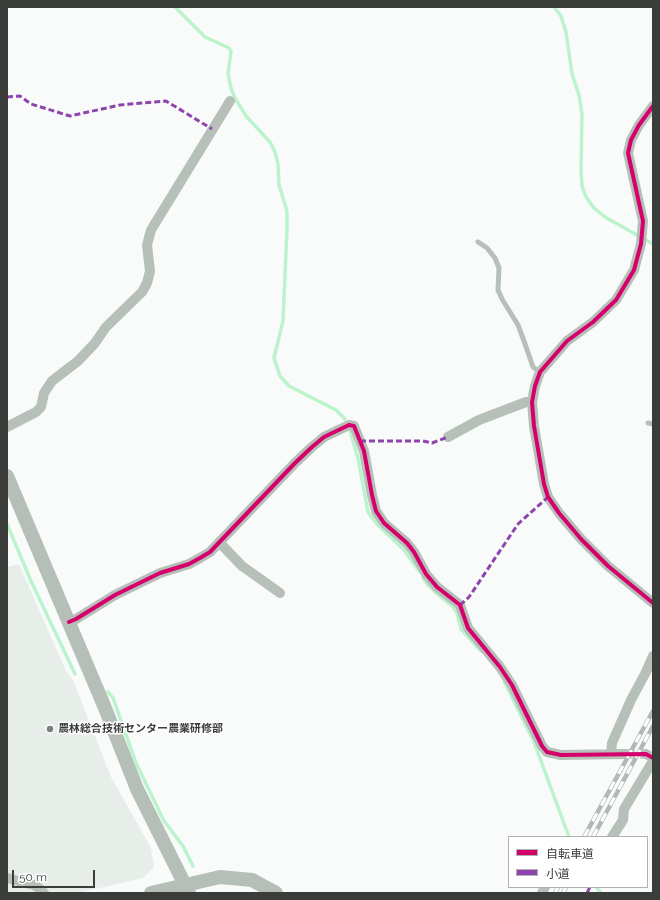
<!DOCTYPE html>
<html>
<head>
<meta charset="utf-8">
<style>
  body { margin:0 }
  #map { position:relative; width:660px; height:900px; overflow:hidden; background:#f9fbfa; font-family:Raleway,"Noto Sans JP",sans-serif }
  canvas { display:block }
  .frame { position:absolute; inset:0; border:8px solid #3b3d3b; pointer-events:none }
  .legend { position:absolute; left:508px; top:836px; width:140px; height:52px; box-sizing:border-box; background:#fff; border:1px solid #b1b1b1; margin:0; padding:5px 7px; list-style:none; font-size:12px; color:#3b3d3b }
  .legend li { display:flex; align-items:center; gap:8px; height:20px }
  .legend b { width:20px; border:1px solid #b1b1b1 }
  .scale { position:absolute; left:12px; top:870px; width:83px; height:18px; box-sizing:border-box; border:2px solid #3b3d3b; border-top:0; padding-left:5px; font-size:12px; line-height:14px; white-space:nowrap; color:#3b3d3b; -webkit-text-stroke:3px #fff; paint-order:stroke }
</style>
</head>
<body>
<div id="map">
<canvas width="660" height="900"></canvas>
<div class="frame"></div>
<ul class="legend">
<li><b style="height:5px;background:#d6006c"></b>自転車道</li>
<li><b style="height:5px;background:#8e44ad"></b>小道</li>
</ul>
<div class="scale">50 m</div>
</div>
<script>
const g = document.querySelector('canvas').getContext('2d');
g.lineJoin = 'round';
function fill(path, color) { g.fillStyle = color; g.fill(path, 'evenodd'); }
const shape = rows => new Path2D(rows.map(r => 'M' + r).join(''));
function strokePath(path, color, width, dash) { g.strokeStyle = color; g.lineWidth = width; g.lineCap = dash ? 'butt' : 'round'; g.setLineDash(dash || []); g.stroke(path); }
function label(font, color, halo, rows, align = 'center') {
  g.font = font + ' Raleway,"Noto Sans JP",sans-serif'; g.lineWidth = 3; g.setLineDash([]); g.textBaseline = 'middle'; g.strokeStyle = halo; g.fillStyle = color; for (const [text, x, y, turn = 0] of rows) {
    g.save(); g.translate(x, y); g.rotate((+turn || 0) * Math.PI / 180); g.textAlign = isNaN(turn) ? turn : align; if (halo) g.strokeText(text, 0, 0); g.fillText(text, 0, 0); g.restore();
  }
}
fill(shape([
  [19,564,66,671,73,680,111,777,151,848,154,867,143,878,78,893,7,893,7,567]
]), '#e7eee9');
strokePath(shape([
  [175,7,205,37,229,48,231,51,228,74,231,88,235,98,246,116,270,142,275,152,278,164,279,185,287,211,287,229,283,321,274,358,280,376,289,386,336,410,345,419],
  [554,7,561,16,566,32,572,74,579,95,582,114,581,170,582,186,586,197,594,208,605,217,653,244],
  [350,431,358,458,368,512,377,524,404,550,419,571],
  [7,524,31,581,75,674],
  [423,578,427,584,436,593,452,606,457,613,461,629,481,651],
  [504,681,534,742,569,837],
  [108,692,113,698,136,763,164,821,183,846,193,866],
  [596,887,601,893]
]), '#baf3cc', 3.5);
strokePath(shape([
  [625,754,646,754]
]), '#d3d5d4', 10, [10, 5]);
strokePath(shape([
  [478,242,487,248,495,258,499,268,498,290,502,299,518,325,524,341,533,367,540,372],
  [648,423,653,424]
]), '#b7bfb9', 5);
strokePath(shape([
  [653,106,639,125,631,140,628,153,643,221,641,244,634,270,616,300,593,322,567,341,540,372,535,386,532,402,534,426,544,484,548,497,559,513,581,539,608,566,653,603],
  [7,427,36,412,41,407,44,393,52,381,78,361,95,343,106,327,142,292,147,283,150,271,147,245,151,230,230,101],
  [448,437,479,420,526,402,532,402],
  [219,542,242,566,280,593],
  [69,622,76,619,115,595,160,573,189,564,200,558,210,552,295,463,312,447,324,437,349,425,354,426,364,451,372,495,376,511,384,523,407,543,414,552,426,574,437,587,460,605,468,628,500,667,512,685,542,746,547,752,561,755,625,754],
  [611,754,612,743,631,700,646,672,653,656],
  [646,754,653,758],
  [612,837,623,820,624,809,653,761],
  [7,878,34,885,40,889,44,893],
  [542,893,545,887]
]), '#b7bfb9', 10);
strokePath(shape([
  [7,476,105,708,137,789,189,893],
  [151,893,220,877,252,880,276,893]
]), '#b5bfb8', 14);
const rail = shape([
  [584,837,653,711],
  [593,837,653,726],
  [555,893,558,887],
  [563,893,566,887]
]);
strokePath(rail, '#b2b8b4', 4.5);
strokePath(rail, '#fff', 3, [9]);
strokePath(shape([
  [7,97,20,96,31,104,70,116,120,105,166,101,212,129],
  [360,441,423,441,432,443,448,437],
  [460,605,469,597,518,524,548,497],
  [587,893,590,887]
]), '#8e44ad', 3, [6, 3]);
strokePath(shape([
  [653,106,639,125,631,140,628,153,643,221,641,244,634,270,616,300,593,322,567,341,540,372,535,386,532,402,534,426,544,484,548,497,559,513,581,539,608,566,653,603],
  [69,622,76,619,115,595,160,573,189,564,200,558,210,552,295,463,312,447,324,437,349,425,354,426,364,451,372,495,376,511,384,523,407,543,414,552,426,574,437,587,460,605,468,628,500,667,512,685,542,746,547,752,561,755,646,754,653,758]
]), '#d6006c', 4);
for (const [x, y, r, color] of [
  [50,729,4,"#7e807e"]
]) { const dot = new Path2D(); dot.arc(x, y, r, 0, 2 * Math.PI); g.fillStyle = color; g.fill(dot); strokePath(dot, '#fff', 1.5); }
label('bold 11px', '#3b3d3b', '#fff', [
  ["農林総合技術センター農業研修部",58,729]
], 'left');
</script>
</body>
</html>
